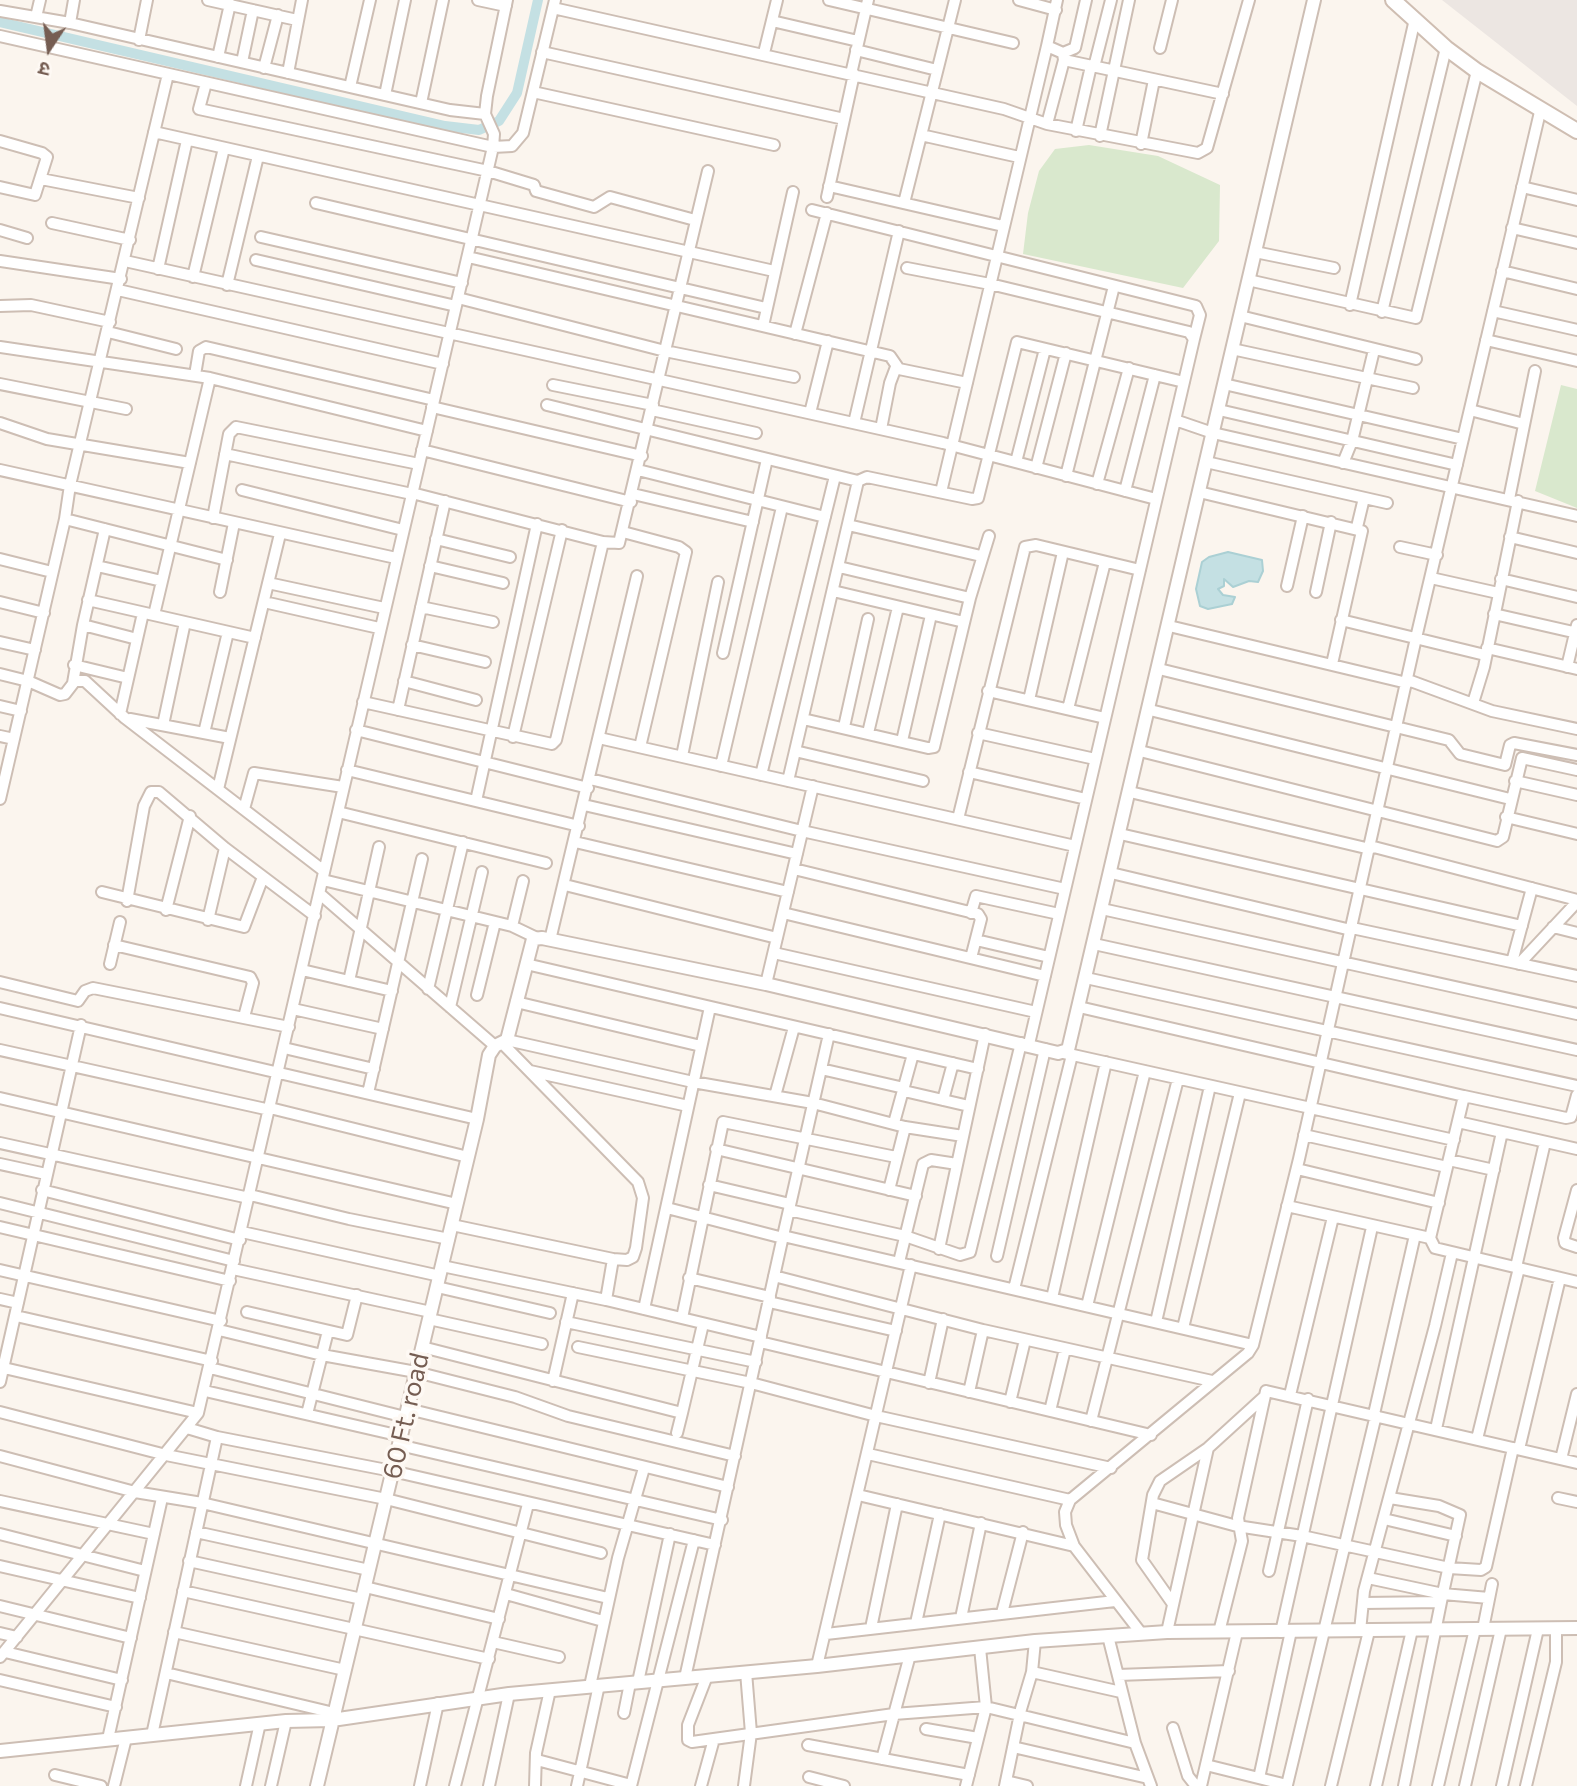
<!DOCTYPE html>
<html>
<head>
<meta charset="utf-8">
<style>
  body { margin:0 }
  #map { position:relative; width:1577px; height:1786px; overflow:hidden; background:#fbf5ee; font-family:Commissioner,"Noto Sans Devanagari",sans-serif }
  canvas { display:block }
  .north { position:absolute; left:14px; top:14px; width:70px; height:70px; -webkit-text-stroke:5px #fef9f4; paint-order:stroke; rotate:193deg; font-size:19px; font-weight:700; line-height:28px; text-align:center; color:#755d52 }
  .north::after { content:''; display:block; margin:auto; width:24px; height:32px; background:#755d52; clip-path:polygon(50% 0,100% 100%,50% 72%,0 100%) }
</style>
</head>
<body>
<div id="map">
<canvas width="1577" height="1786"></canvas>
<div class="north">उ</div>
</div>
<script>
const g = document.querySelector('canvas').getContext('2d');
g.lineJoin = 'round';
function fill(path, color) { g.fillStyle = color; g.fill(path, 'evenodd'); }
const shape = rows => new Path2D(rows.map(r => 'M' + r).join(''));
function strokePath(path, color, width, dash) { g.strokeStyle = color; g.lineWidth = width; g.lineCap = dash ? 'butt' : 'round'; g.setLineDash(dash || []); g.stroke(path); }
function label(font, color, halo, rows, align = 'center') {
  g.font = font + ' Commissioner,sans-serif'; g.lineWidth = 7; g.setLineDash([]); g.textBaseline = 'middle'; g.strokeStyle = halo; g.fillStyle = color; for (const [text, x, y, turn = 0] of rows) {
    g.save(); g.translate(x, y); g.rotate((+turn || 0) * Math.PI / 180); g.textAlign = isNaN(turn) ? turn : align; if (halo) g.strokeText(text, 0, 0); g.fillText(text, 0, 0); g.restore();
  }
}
fill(shape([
  [1442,0,1577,0,1577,106]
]), '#ece6e2');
fill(shape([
  [1089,145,1158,156,1220,185,1219,241,1183,288,1023,254,1028,213,1039,171,1055,149],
  [1561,385,1577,389,1577,508,1535,491]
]), '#d9e8cd');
const water = shape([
  [1228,552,1262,560,1263,571,1258,582,1249,581,1233,587,1224,579,1224,586,1218,589,1223,595,1235,597,1232,604,1208,609,1200,606,1196,589,1202,562,1209,557,1228,552]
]);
fill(water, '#c4e0e3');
strokePath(water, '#abd0d4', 2);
strokePath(shape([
  [0,22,445,126,479,130,499,121,517,93,538,0]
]), '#c4e0e3', 10);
const minor = shape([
  [208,0,297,20],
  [478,0,506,6],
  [829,0,1013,43],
  [1019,0,1056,10],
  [553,8,1004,109,1047,124,1064,60,1063,53,1047,46,1057,0],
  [0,11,70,23,450,110,485,114],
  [36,17,40,0],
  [772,21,858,41],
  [70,23,74,0],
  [0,36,493,147,512,146,523,133,555,0],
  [139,40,147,0],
  [1160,48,1172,0],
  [856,50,937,70],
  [542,52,844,119],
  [764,53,777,0],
  [1063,53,1075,48,1086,0],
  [218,57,230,4],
  [1064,60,1223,94],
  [242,62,253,10],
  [1094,67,1111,0],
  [264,68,278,15],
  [288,73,302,0],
  [851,74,868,0],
  [206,83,199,109,488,171,534,185,536,191,594,207,610,197,695,220],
  [350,87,370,0],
  [533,92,774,145],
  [385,95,405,0],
  [421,103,443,0],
  [1047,124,1198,153,1207,148,1249,0],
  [1076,131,1091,66],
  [154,132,774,271],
  [921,135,1019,157],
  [1100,136,1129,0],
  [0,141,42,153,47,157,35,195,0,187],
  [1141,144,1154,80],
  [41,179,139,198],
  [829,186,1003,226],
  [1522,187,1577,200],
  [827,197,854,74],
  [316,203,766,308],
  [904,203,955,0],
  [812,210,1196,306,1200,315,1194,339],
  [52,223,130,240],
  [1512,228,1577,243],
  [0,230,27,238],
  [261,237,462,283],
  [1255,252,1334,268],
  [468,257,890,356,899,369,967,383],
  [256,260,456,306],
  [0,261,121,279],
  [125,261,943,443,1156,499],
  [907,268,990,284,1189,332,1194,339,1029,1044],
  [158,269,187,140],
  [1502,271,1577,289],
  [193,277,224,148],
  [1248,280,1416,318,1477,71],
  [227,285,258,156],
  [118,290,443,364],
  [458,298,665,351,794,377],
  [1350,305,1415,19],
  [0,306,31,305,110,322],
  [1493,311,1577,330],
  [1382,312,1446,48],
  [1240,316,1416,359],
  [763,326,793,192],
  [108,332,176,349],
  [795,334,827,213],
  [1486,340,1577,361],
  [0,347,210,378,427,431],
  [1232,349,1413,388],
  [195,375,199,351,206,347,434,400],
  [0,384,126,409],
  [1224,384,1463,439],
  [553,385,653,405],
  [547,405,858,481],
  [432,407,642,456],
  [652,410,756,433],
  [1219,410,1457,465],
  [1470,410,1524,424],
  [810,413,828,341],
  [1175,420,1213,433,1577,516],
  [0,423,47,439,190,463],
  [854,423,899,231],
  [881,429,890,383,896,367],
  [422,450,631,502],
  [225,454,412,494],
  [1016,462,1045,349],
  [1206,462,1387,503],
  [1343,463,1352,441,1374,350],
  [1036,468,1066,353],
  [0,470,396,558],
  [638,470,825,517],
  [1066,476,1114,286],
  [1097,484,1129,368],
  [242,490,403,530],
  [1125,491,1155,375],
  [941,492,1047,46],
  [1199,492,1362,531,1332,664],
  [412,493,603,542,619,543,708,171],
  [633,494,753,522],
  [1509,499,1535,371],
  [213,518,229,434,236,427,419,464],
  [65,519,227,560],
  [848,525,981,556],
  [1357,527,1364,498],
  [105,529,83,625,137,639],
  [623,532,679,547,686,552,640,747],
  [1510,537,1577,553],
  [436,539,510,557],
  [1400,547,1437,555],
  [0,559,52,572],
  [97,566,162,581],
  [430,566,503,583],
  [839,567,970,598],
  [1431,578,1498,593],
  [1501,579,1577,597],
  [268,583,384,608],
  [1287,586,1303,516],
  [833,591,964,622],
  [220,592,234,523],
  [1316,592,1331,522],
  [88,600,255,638],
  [0,602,44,613],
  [264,602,379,628],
  [421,607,493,622],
  [1494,614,1577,633],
  [154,615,210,378],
  [1341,620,1485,655],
  [1169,626,1407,683],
  [0,642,35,650],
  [412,645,485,662],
  [1487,648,1577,669],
  [723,653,767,459],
  [74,665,128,678],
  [1567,667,1577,625],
  [1159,669,1449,740,1460,754,1505,765,1510,745,1514,743,1577,755],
  [0,674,28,681,60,695,65,694,75,681,85,681,125,718,324,871],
  [1408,680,1492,711,1577,729],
  [404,681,476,700],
  [73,683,83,625],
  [988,691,1105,718],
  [1029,700,1063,552],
  [363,702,552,744,556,740,603,542],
  [1473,703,1484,667,1518,501],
  [0,706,21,711],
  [1068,709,1105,562],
  [398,710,445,501],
  [1150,710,1510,799],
  [120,714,143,613],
  [130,719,230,738],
  [803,719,928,748,934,747,970,598,989,536],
  [163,725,185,622],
  [844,727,868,619],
  [356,730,588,788],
  [204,733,228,632],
  [868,733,898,607],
  [978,733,1095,759],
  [0,736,14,739],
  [513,737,562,530],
  [599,738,1075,846],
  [902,741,931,615],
  [795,751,923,781],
  [1140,751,1497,841,1503,837,1522,758,1577,770],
  [682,756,718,582],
  [721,766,782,507],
  [347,770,579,826],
  [969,772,1086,799],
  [761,775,835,476],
  [590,779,802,831,1065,889],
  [788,781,858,481,867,477,972,499,978,498,1017,342,1184,382],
  [1515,781,1577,795],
  [218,789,280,534],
  [1130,792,1370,849],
  [0,799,65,519,70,485,168,74],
  [476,801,537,524],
  [584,805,797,854],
  [244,809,254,773,343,787],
  [338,812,546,863],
  [1506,817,1577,834],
  [958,819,1025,547,1036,545,1140,570],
  [1120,834,1522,926],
  [575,842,788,892],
  [1370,846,1577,900],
  [794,869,978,914,981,919,971,958],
  [1111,873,1351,930],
  [323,880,512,926,537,938],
  [565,885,777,938],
  [102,892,244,927,263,877],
  [320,894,495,1046],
  [127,901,144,806,151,792,159,792,225,848,315,916],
  [1102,909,1577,1014],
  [166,910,190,816],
  [783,913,1045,976],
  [971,913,976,896,1059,914],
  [208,920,225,848],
  [512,926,523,881],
  [1553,927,1577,933],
  [1352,928,1577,976],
  [550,940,637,576],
  [976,940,1049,957],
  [1094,944,1577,1050],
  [114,945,250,977,253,983,244,1017],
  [774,953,1036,1012],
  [1512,962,1532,888],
  [110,964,120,922],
  [526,964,978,1069],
  [1519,964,1577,902],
  [302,970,392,991],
  [1086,978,1577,1086],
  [349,981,379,847],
  [0,982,78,1001,85,991,93,988,289,1027],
  [766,984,813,786],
  [428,989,463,842],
  [477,995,495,922],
  [516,1002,701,1046],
  [450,1007,482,872],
  [1079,1007,1464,1096],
  [0,1008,477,1119],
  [293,1009,383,1029],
  [507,1040,693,1082,813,1103,905,1127,963,1136],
  [284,1048,374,1069],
  [0,1050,270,1110],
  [1064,1053,1454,1140],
  [821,1069,904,1088],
  [530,1071,688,1106],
  [904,1091,969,1106],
  [368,1093,422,859],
  [775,1096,794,1027],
  [0,1098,457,1204],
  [943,1100,953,1063],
  [270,1108,468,1157],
  [1458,1122,1577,1149],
  [894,1123,913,1054],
  [1304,1135,1447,1167],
  [0,1143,249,1198],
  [716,1149,916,1196],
  [1449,1160,1494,1170],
  [0,1164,46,1174],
  [1297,1169,1439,1203],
  [709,1185,790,1204],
  [42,1190,240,1240],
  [889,1190,905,1127],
  [1577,1190,1564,1238,1565,1243,1577,1247],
  [250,1195,349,1219,449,1239],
  [0,1203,234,1261],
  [1287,1206,1430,1238,1435,1248,1577,1282],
  [667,1208,783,1238],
  [789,1210,905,1236,960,1255,970,1252,1021,1043],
  [452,1225,613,1259,627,1260,633,1257,636,1248,643,1198,638,1182,503,1044],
  [0,1227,230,1281],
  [242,1232,440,1276],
  [783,1236,829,1034],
  [1430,1238,1464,1096,1566,1118,1571,1117,1577,1095],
  [939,1249,985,1034],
  [997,1256,1045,1049],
  [899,1262,923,1164,931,1160,957,1164],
  [442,1266,606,1300,761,1337],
  [1516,1267,1545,1142],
  [233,1269,431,1312],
  [0,1270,221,1321],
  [774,1276,983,1330,1212,1381],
  [689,1278,770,1297],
  [437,1287,550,1313],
  [1014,1289,1072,1055],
  [1052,1298,1106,1062],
  [0,1299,18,1303],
  [606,1300,613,1259],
  [769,1302,896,1331],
  [1087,1306,1145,1071],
  [644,1309,710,1007],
  [247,1312,347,1335,357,1295],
  [16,1316,212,1361],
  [682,1318,723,1122,896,1157],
  [429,1319,542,1344],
  [566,1322,756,1362],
  [1156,1322,1210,1086],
  [1183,1328,1240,1093],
  [219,1330,322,1355,416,1372,515,1397,568,1416,735,1456],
  [760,1342,1151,1435],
  [422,1347,682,1413,703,1324],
  [578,1347,751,1383,876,1416,1111,1468],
  [4,1368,198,1413],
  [210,1368,405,1417],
  [553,1381,573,1293],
  [0,1382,81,1025],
  [929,1383,943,1319],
  [205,1391,401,1436],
  [969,1392,983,1330],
  [1290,1395,1333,1217],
  [1010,1402,1025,1340],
  [408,1409,728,1487],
  [1050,1411,1065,1349],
  [0,1412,166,1455,386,1499,601,1553],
  [307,1414,328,1331],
  [1374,1414,1415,1235],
  [1091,1421,1178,1079],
  [187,1428,217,1437],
  [1436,1429,1502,1132],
  [677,1433,682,1413],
  [1477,1439,1519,1268],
  [399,1445,722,1520],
  [1519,1449,1560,1278],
  [868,1454,1070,1500],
  [0,1456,135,1492,202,1503,608,1598],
  [1561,1459,1577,1394],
  [858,1495,1074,1546],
  [1390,1498,1439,1506,1460,1515,1441,1602],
  [1558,1498,1577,1502],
  [0,1501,154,1534],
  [1152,1503,1237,1526,1302,1536,1449,1568,1481,1570,1486,1567,1513,1448],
  [1384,1519,1456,1536],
  [196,1532,369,1570],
  [0,1534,145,1571],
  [189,1561,362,1599],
  [0,1566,140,1598],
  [1269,1571,1308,1399],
  [1368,1578,1443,1594,1489,1598],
  [365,1587,499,1619],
  [183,1591,489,1659],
  [506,1594,603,1621],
  [1363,1603,1441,1602,1404,1786],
  [1173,1604,1142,1560,1153,1495,1160,1481,1208,1448],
  [0,1606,131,1638],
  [1002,1613,1023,1532],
  [961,1618,981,1523],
  [916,1623,940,1514],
  [871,1628,897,1504],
  [1483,1629,1492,1584],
  [1360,1631,1364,1591,1435,1326,1452,1253],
  [174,1632,345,1670],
  [1167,1632,1208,1448,1264,1397],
  [1219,1632,1242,1541,1238,1518,1266,1391,1577,1463],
  [1281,1632,1372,1227],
  [0,1633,17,1637],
  [1141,1633,1074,1546,1066,1525,1065,1512,1070,1500,1248,1353,1253,1345,1299,1159,1416,638,1540,112],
  [826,1634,1115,1601],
  [1108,1636,1135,1743,1151,1786],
  [493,1642,559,1657],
  [5,1652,122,1680],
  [0,1657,198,1413,493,147,494,134,485,114,487,96,507,0],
  [817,1666,911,1265],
  [1032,1672,1121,1692],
  [166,1673,334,1713],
  [1118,1675,1229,1671],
  [707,1676,688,1725,688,1740,692,1742,894,1714,986,1707,1135,1743],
  [685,1678,783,1236,1253,1345],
  [0,1680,116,1707],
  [638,1682,670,1534],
  [590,1686,618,1558,644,1468],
  [624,1713,630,1683],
  [1173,1728,1188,1776,1196,1786],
  [926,1729,978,1738],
  [152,1735,217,1437,392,1471,715,1545],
  [108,1739,162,1498],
  [808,1745,969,1775],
  [1013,1747,1148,1778],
  [882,1759,910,1655],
  [537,1760,631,1785],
  [1206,1765,1287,1785,1376,1415],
  [55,1775,101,1786],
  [809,1777,844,1786],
  [1259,1778,1291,1631],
  [1006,1781,1027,1786],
  [114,1786,126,1738],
  [246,1786,260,1723],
  [271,1786,286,1721],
  [420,1786,438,1703],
  [455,1786,528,1504],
  [489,1786,509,1694],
  [535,1786,536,1753,550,1690],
  [577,1786,599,1685],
  [631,1786,694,1540],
  [701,1786,714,1739],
  [744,1786,751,1733,746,1672],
  [966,1786,986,1707,980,1648],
  [1005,1786,1021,1709,1032,1672,1035,1641],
  [1201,1786,1237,1632],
  [1331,1786,1369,1631],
  [1376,1786,1412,1630],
  [1438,1786,1475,1629],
  [1465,1786,1501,1629],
  [1502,1786,1538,1629],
  [1526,1786,1556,1662,1556,1628]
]);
const tertiary = shape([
  [0,1751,286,1721,332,1720,509,1694,817,1666,1035,1641,1167,1632,1577,1628],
  [317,1786,477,1119,489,1055,495,1046,507,1040,533,939,542,938,766,984,1058,1053,1068,1050,1314,0]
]);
const secondary = shape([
  [1393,0,1446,48,1477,71,1577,131]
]);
strokePath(minor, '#cdbeb4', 14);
strokePath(tertiary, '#cdbeb4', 16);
strokePath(secondary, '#cfbeb2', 18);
strokePath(minor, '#fff', 10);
strokePath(tertiary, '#fff', 12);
strokePath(secondary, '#fff', 14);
label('26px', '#755d52', '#fef9f4', [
  ["60 Ft. road",406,1416,-77]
]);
</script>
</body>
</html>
